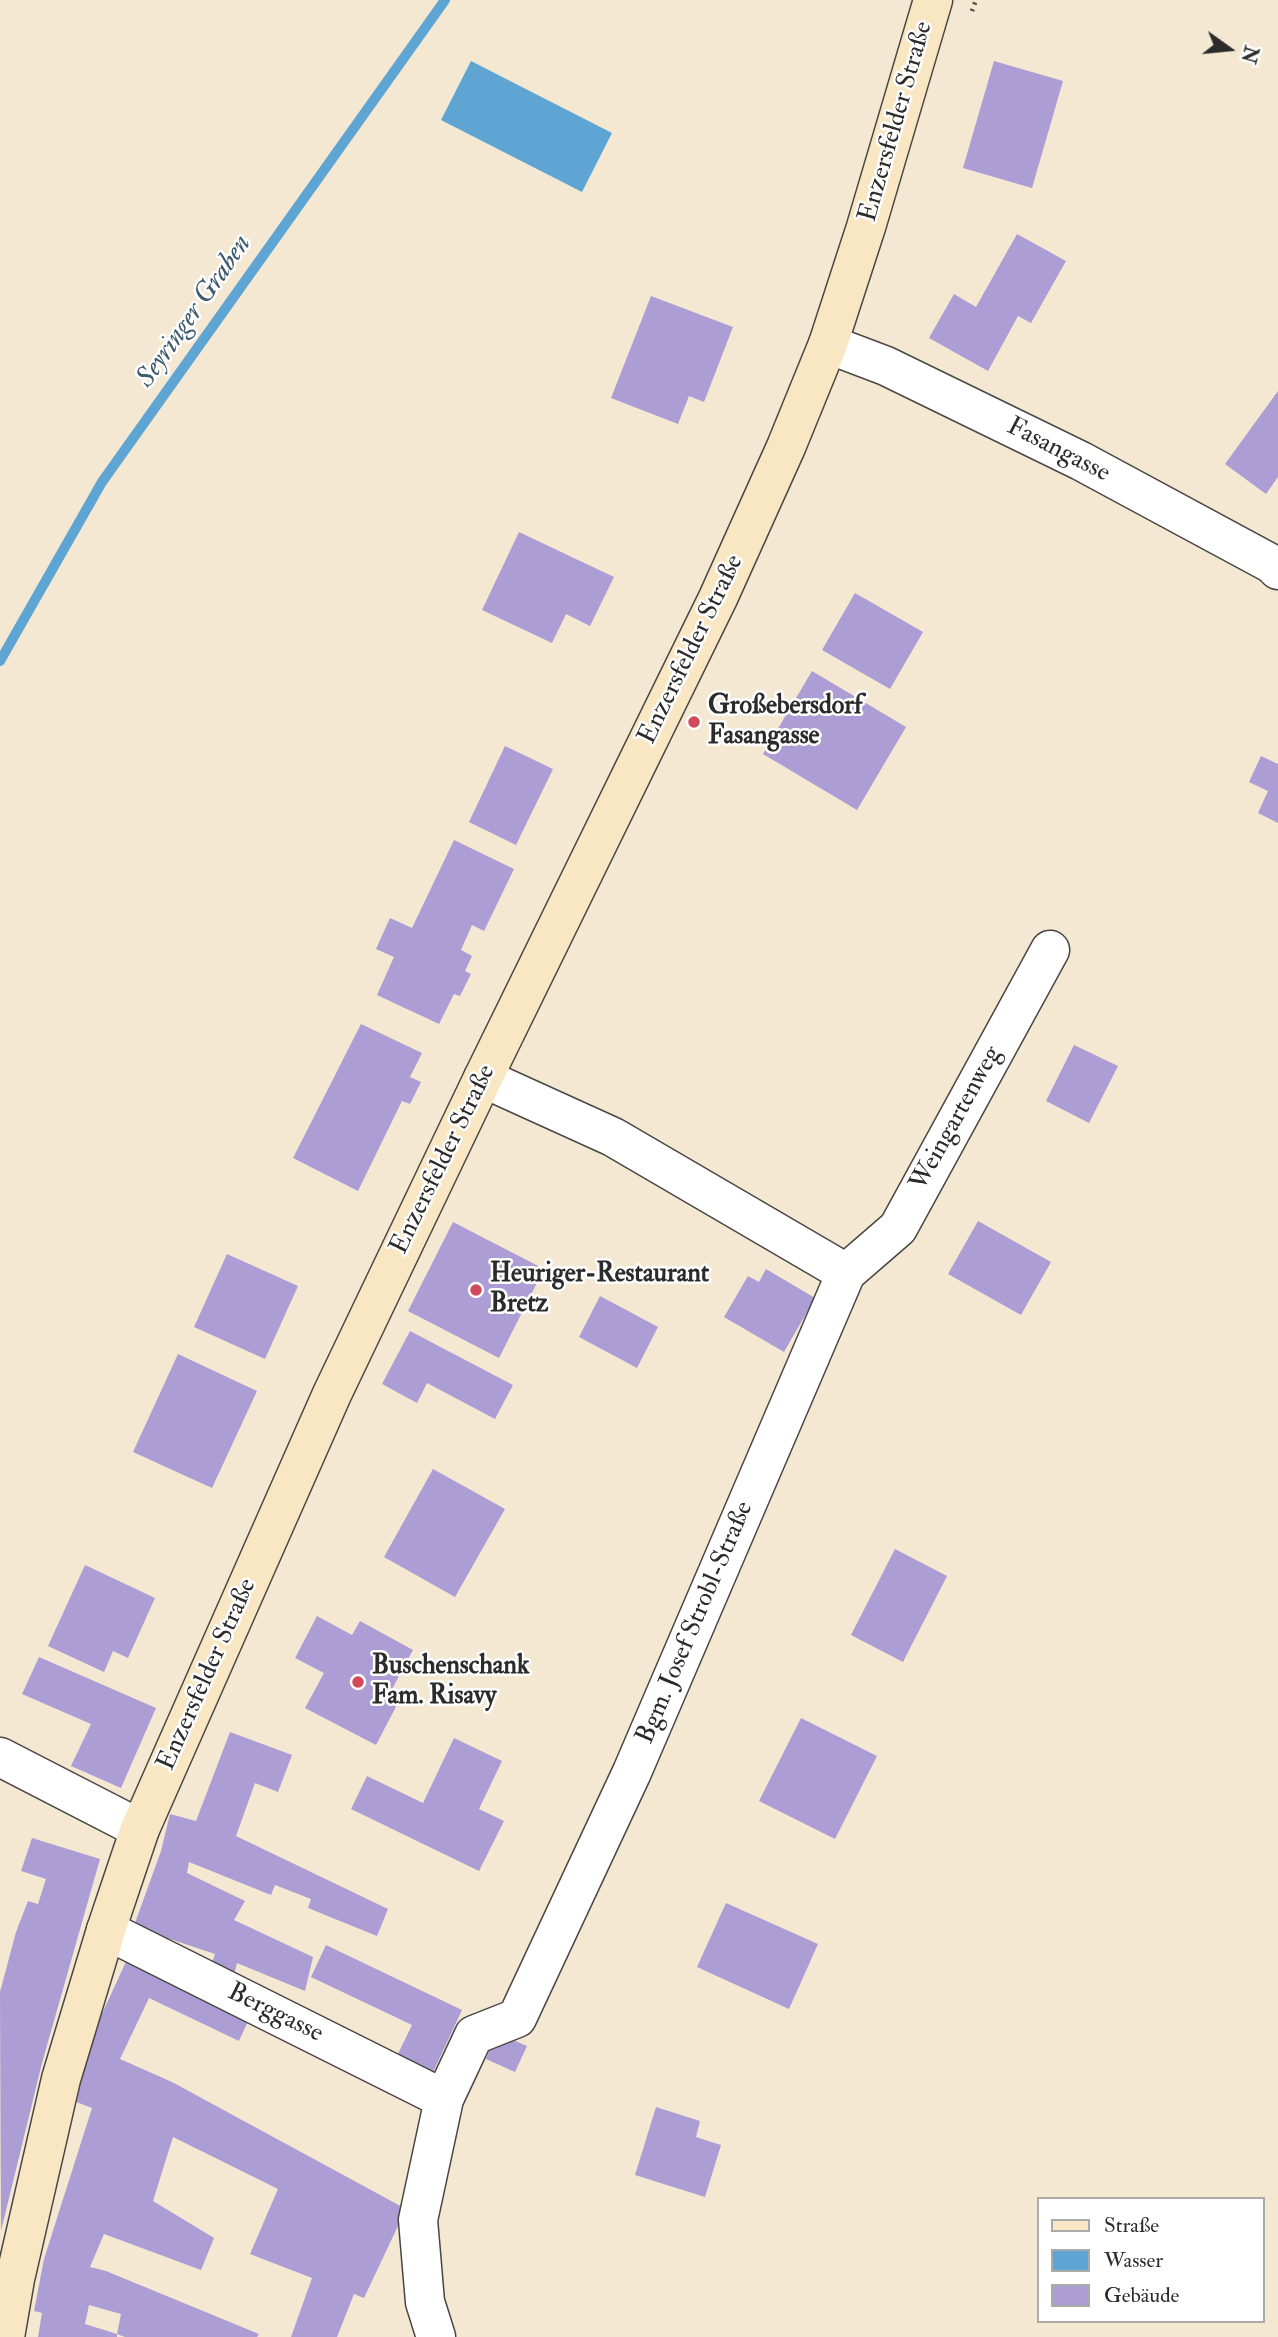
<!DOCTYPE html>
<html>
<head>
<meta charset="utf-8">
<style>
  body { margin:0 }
  #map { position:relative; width:1278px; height:2337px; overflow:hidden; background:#f4e8d2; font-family:"IM FELL Double Pica",serif }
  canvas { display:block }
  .legend { position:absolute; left:1037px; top:2197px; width:228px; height:126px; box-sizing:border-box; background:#fff; border:2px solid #aaa; margin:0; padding:9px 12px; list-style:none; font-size:21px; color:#2b2b2b }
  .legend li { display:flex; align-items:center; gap:14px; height:35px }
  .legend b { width:35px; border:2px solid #aaa }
  .north { position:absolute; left:1194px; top:14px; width:70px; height:70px; -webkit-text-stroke:5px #fff; paint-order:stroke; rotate:105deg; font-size:19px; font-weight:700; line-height:28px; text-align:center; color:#2b2b2b }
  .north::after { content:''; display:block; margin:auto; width:24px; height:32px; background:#2b2b2b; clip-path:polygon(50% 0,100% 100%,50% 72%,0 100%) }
</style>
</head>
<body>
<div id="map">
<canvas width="1278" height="2337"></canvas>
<ul class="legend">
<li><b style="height:9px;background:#f9e7c3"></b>Straße</li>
<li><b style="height:19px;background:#5ea5d4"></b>Wasser</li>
<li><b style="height:19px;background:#ac9dd5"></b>Gebäude</li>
</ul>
<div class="north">N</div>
</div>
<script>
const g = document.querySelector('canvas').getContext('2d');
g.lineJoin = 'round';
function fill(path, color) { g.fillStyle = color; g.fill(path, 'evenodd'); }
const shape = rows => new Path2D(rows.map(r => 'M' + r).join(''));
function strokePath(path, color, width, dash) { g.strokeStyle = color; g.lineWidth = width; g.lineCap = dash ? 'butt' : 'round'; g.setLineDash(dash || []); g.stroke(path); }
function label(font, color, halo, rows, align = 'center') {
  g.font = font + ' "IM FELL Double Pica",serif'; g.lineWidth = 5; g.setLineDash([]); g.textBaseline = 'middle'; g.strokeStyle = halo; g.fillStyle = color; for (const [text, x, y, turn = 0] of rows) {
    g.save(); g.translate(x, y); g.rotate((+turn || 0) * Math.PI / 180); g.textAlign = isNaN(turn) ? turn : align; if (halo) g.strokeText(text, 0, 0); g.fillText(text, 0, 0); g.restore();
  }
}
fill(shape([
  [471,61,612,133,582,192,441,120]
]), '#5ea5d4');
strokePath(shape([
  [0,661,102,482,445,0]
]), '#5ea5d4', 10);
fill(shape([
  [994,61,1063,81,1032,188,963,168],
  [1017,234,1066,261,1031,323,1018,316,988,371,929,338,954,294,976,307],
  [651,296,733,327,704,402,689,396,678,424,611,398],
  [1278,391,1278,477,1266,494,1225,464],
  [519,532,614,577,590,626,566,614,552,643,482,610],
  [855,593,923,632,890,689,822,650],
  [812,671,906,727,857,810,763,754],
  [505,746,553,769,516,845,469,822],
  [1261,756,1278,764,1278,823,1258,813,1268,791,1249,782],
  [454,840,514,869,484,931,472,925,461,950,472,956,465,971,471,974,460,996,454,994,439,1024,377,995,394,957,376,949,390,918,412,928],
  [361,1024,422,1053,410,1077,421,1082,410,1104,402,1101,358,1191,293,1158],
  [1074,1045,1118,1066,1089,1123,1046,1101],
  [978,1221,1051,1262,1021,1315,948,1274],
  [453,1222,544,1269,499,1358,408,1311],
  [227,1254,298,1286,265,1359,194,1327],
  [766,1269,815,1298,784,1352,724,1317,748,1276,759,1282],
  [600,1296,658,1327,637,1368,579,1337],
  [410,1331,513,1385,495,1419,427,1383,417,1403,382,1384],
  [178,1354,257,1391,212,1488,133,1452],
  [433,1469,505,1509,455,1597,384,1557],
  [895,1549,947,1576,903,1662,851,1635],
  [85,1565,155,1598,128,1658,113,1651,104,1672,48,1646],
  [317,1616,352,1635,360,1621,413,1650,391,1691,401,1697,376,1745,305,1708,324,1673,295,1658],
  [39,1657,156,1708,121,1788,71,1766,91,1724,22,1694],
  [801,1718,877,1756,835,1839,759,1801],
  [230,1732,292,1755,278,1792,255,1783,236,1836,388,1909,377,1936,308,1908,311,1899,275,1885,271,1895,189,1862,187,1873,245,1901,234,1920,313,1957,305,1991,237,1963,233,1979,209,1972,215,1954,167,1938,135,1923,161,1851,170,1814,196,1821],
  [454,1738,502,1761,479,1809,504,1821,479,1871,351,1809,367,1776,423,1803],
  [32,1838,100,1859,42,2063,1,2231,0,1992,16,1932,28,1901,38,1904,46,1879,21,1871],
  [726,1903,818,1944,789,2009,697,1967],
  [326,1945,462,2010,428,2083,392,2066,412,2025,311,1977],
  [130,1953,253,2010,239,2041,149,1998,120,2059,172,2082,406,2209,364,2298,354,2294,337,2337,291,2337,312,2278,250,2254,278,2189,173,2137,153,2201,214,2238,201,2270,104,2234,90,2267,106,2271,259,2334,257,2337,125,2337,117,2334,121,2314,89,2305,85,2324,117,2334,117,2337,38,2337,42,2313,34,2311,44,2259,92,2108,71,2100,88,2044],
  [497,2033,527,2046,515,2072,486,2059],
  [656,2107,700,2121,696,2137,721,2145,705,2197,635,2175]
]), '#ac9dd5');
const street = shape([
  [828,344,886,366,1081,461,1272,564,1278,570],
  [846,1273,898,1228,1050,950],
  [0,1757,140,1829],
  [106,1930,444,2099],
  [436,2337,425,2302,418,2220,444,2099,474,2035,517,2018,632,1772,846,1273,613,1137,483,1078]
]);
const secondary = shape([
  [5,2337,15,2279,61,2079,106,1930,140,1829,332,1394,483,1078,718,598,786,447,828,344,866,227,933,0]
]);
strokePath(street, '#494744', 41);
strokePath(secondary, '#494744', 41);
strokePath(shape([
  [972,11,976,0]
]), '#494744', 4.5, [2, 5]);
strokePath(street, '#fff', 38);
strokePath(secondary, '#f9e7c3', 38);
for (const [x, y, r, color] of [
  [694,722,7,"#d1495b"],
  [476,1290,7,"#d1495b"],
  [358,1682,7,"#d1495b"]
]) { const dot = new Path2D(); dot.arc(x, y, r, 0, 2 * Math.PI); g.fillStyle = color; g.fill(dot); strokePath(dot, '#fff', 2.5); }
label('26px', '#2b2b2b', '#fff', [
  ["Enzersfelder Straße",897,122,-74],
  ["Fasangasse",1058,451,27],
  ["Enzersfelder Straße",692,650,-64],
  ["Weingartenweg",957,1119,-61],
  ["Enzersfelder Straße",444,1160,-64],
  ["Bgm. Josef Strobl-Straße",696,1623,-67],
  ["Enzersfelder Straße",208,1675,-66],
  ["Berggasse",275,2014,26]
]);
label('bold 26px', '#2b2b2b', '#fff', [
  ["Großebersdorf",708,707],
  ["Fasangasse",708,737],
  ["Heuriger-Restaurant",490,1275],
  ["Bretz",490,1305],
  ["Buschenschank",372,1667],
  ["Fam. Risavy",372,1697]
], 'left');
label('italic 28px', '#3f5c6f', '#fff', [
  ["Seyringer Graben",195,312,-55]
]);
</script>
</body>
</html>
